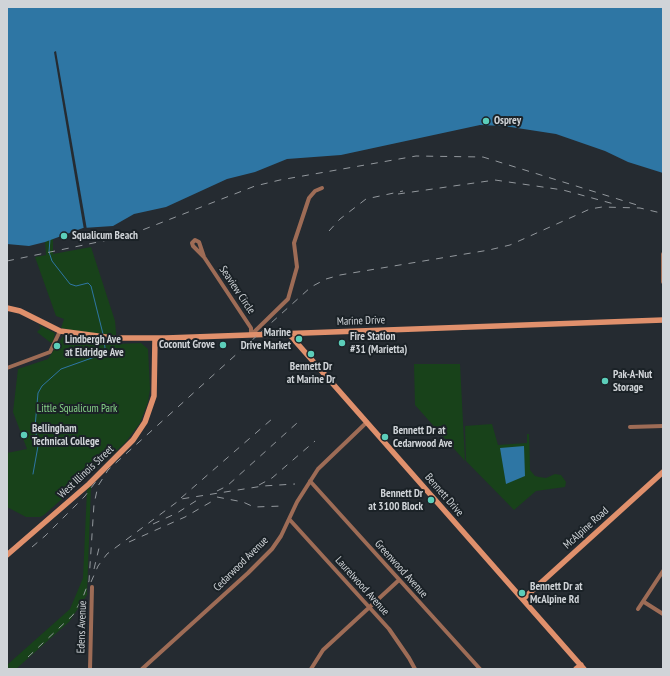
<!DOCTYPE html>
<html>
<head>
<meta charset="utf-8">
<style>
  body { margin:0 }
  #map { position:relative; width:670px; height:676px; overflow:hidden; background:#252b31; font-family:"PT Sans Narrow",sans-serif }
  canvas { display:block }
  .frame { position:absolute; inset:0; border:8px solid #d0d4d8; pointer-events:none }
</style>
</head>
<body>
<div id="map">
<canvas width="670" height="676"></canvas>
<div class="frame"></div>
</div>
<script>
const g = document.querySelector('canvas').getContext('2d');
g.lineJoin = 'round';
function fill(path, color) { g.fillStyle = color; g.fill(path, 'evenodd'); }
const shape = rows => new Path2D(rows.map(r => 'M' + r).join(''));
function strokePath(path, color, width, dash) { g.strokeStyle = color; g.lineWidth = width; g.lineCap = dash ? 'butt' : 'round'; g.setLineDash(dash || []); g.stroke(path); }
function label(font, color, halo, rows, align = 'center') {
  g.font = font + ' "PT Sans Narrow",sans-serif'; g.lineWidth = 4; g.setLineDash([]); g.textBaseline = 'middle'; g.strokeStyle = halo; g.fillStyle = color; for (const [text, x, y, turn = 0] of rows) {
    g.save(); g.translate(x, y); g.rotate((+turn || 0) * Math.PI / 180); g.textAlign = isNaN(turn) ? turn : align; if (halo) g.strokeText(text, 0, 0); g.fillText(text, 0, 0); g.restore();
  }
}
fill(shape([
  [53,238,53,254,91,247,115,321,117,344,141,343,148,349,150,389,148,402,140,423,125,443,44,515,40,517,26,517,7,507,7,453,27,449,13,412,18,369,48,359,64,335,66,338,87,338,88,333,61,328,64,319,56,316,35,257,46,255,45,242],
  [39,325,55,333,53,342,51,343,37,332,41,328],
  [414,364,460,364,465,461,415,405],
  [492,424,498,445,527,443,527,434,529,434,530,470,535,476,539,477,546,478,555,474,561,475,566,482,565,487,536,491,514,510,466,461,465,426],
  [91,486,87,594,89,592,69,622,16,669,7,669,7,665,70,609,83,578,87,490]
]), '#18421a');
fill(shape([
  [7,7,663,7,663,173,628,162,605,151,556,134,504,126,480,125,341,155,287,159,255,172,227,179,166,207,134,214,113,226,83,228,45,242,29,246,7,244],
  [524,446,525,476,506,484,500,448]
]), '#2e76a4');
fill(shape([
  [56,51,87,230,84,230,54,52]
]), '#252b31');
strokePath(shape([
  [50,239,49,252,52,261,70,284,76,286,88,283,91,286,103,334],
  [33,474,38,446,35,427,38,393,42,386,61,369,103,354,105,348,104,340]
]), '#2e76a4', 1);
strokePath(shape([
  [663,254,663,282],
  [204,257,193,246,192,243,195,240,199,242,204,257,251,328,251,335],
  [251,335,288,299,297,267,294,243,309,198,315,191,322,188],
  [7,368,50,352,60,331],
  [630,427,663,426],
  [310,481,480,669],
  [290,520,389,629,409,658,415,669],
  [644,602,663,614],
  [638,609,663,571],
  [90,669,92,587],
  [142,669,248,573,272,549,281,536,297,502,318,469,367,422],
  [311,669,323,650,399,580]
]), '#9e6c56', 4);
strokePath(shape([
  [7,308,20,311,60,331,113,338,166,338,663,320],
  [289,334,584,669],
  [7,555,89,484,133,440,145,422,154,396,155,338],
  [523,599,663,472],
  [576,669,581,665]
]), '#e0906c', 5.5);
strokePath(shape([
  [398,194,495,180,563,190,614,204],
  [329,231,340,219,366,199,403,191],
  [7,261,127,236,255,186,280,180,416,156,483,157,637,205],
  [259,485,272,478,315,441],
  [217,491,227,486,297,423],
  [217,497,243,502,254,507,283,506],
  [181,498,272,419],
  [153,524,177,513,202,497],
  [129,542,185,517,216,499],
  [32,547,45,536,85,496,97,480],
  [94,569,99,548],
  [91,582,98,566,107,554,181,499,263,486,295,484],
  [28,657,73,615,83,597,89,581,94,504,98,486,108,470,311,287,326,279,340,275,489,250,510,245,590,209,602,207,640,208,661,213]
]), '#93989d', 1, [7, 7]);
for (const [x, y, r, color] of [
  [486,121,4,"#5cceba"],
  [64,236,4,"#5cceba"],
  [299,339,4,"#5cceba"],
  [342,343,4,"#5cceba"],
  [223,345,4,"#5cceba"],
  [57,346,4,"#5cceba"],
  [311,354,4,"#5cceba"],
  [605,381,4,"#5cceba"],
  [24,435,4,"#5cceba"],
  [385,437,4,"#5cceba"],
  [431,500,4,"#5cceba"],
  [522,593,4,"#5cceba"]
]) { const dot = new Path2D(); dot.arc(x, y, r, 0, 2 * Math.PI); g.fillStyle = color; g.fill(dot); strokePath(dot, '#1b2227', 1.5); }
label('bold 11px', '#d0d4d8', '#1b2227', [
  ["Osprey",494,121],
  ["Squalicum Beach",72,236],
  ["Marine",291,333,"right"],
  ["Drive Market",291,346,"right"],
  ["Fire Station",350,337],
  ["#31 (Marietta)",350,350],
  ["Lindbergh Ave",65,340],
  ["at Eldridge Ave",65,353],
  ["Coconut Grove",215,345,"right"],
  ["Bennett Dr",311,367,"center"],
  ["at Marine Dr",311,380,"center"],
  ["Pak-A-Nut",613,375],
  ["Storage",613,388],
  ["Bellingham",32,429],
  ["Technical College",32,442],
  ["Bennett Dr at",393,431],
  ["Cedarwood Ave",393,444],
  ["Bennett Dr",423,494,"right"],
  ["at 3100 Block",423,507,"right"],
  ["Bennett Dr at",530,587],
  ["McAlpine Rd",530,600]
], 'left');
label('11px', '#d0d4d8', '#1b2227', [
  ["Seaview Circle",237,290,56],
  ["Marine Drive",361,321,-2],
  ["West Illinois Street",86,472,-43],
  ["Bennett Drive",444,495,49],
  ["McAlpine Road",586,528,-42],
  ["Cedarwood Avenue",241,564,-45],
  ["Greenwood Avenue",401,569,48],
  ["Laurelwood Avenue",362,586,48],
  ["Edens Avenue",82,627,-88]
]);
label('11px', '#87d488', '#1b2227', [
  ["Little Squalicum Park",77,409]
]);
</script>
</body>
</html>
